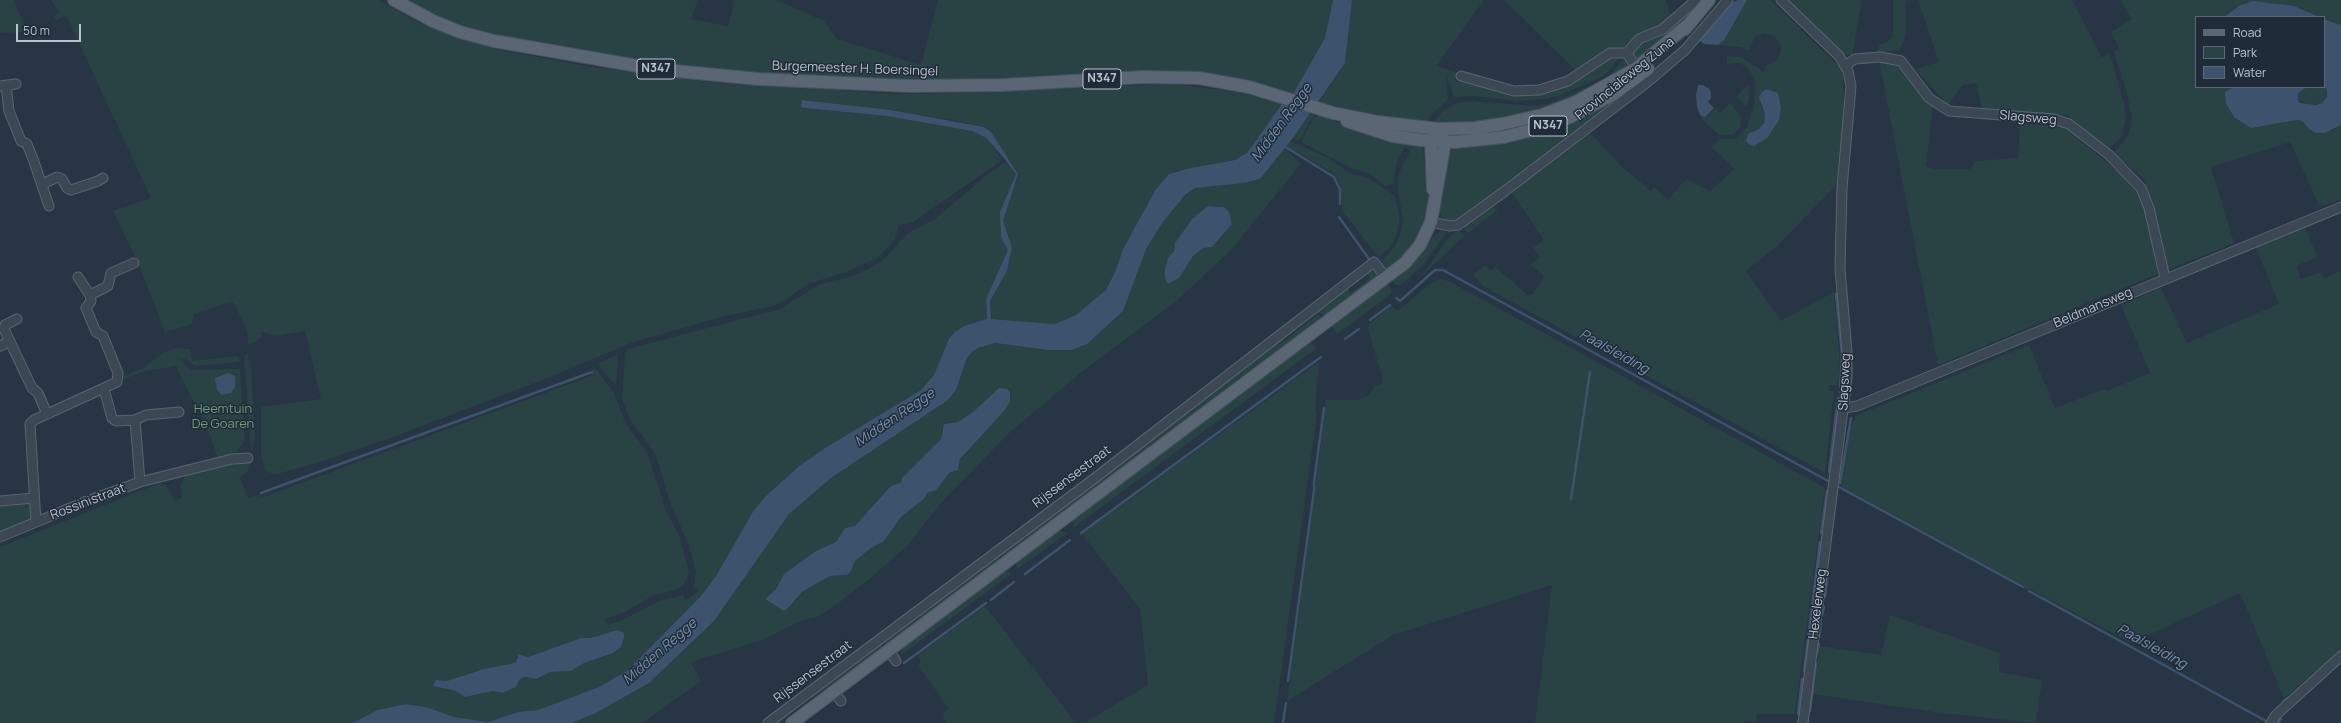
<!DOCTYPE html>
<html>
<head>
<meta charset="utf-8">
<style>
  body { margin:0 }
  #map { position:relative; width:2341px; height:723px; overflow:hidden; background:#273544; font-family:Manrope,sans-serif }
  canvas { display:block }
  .legend { position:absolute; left:2195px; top:16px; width:130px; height:72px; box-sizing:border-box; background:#202b39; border:1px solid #5e6774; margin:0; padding:5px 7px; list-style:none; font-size:12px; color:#bac2cd }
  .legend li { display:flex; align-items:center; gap:8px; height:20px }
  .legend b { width:20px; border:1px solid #5e6774 }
  .scale { position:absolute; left:16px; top:24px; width:65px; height:18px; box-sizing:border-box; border:2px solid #bac2cd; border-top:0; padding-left:5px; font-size:12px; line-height:14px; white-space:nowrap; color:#bac2cd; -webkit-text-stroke:3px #202b39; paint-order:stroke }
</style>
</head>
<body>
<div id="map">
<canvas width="2341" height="723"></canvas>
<ul class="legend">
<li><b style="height:5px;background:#5a6674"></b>Road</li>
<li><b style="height:11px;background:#294345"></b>Park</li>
<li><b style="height:11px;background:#3d536d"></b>Water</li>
</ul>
<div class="scale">50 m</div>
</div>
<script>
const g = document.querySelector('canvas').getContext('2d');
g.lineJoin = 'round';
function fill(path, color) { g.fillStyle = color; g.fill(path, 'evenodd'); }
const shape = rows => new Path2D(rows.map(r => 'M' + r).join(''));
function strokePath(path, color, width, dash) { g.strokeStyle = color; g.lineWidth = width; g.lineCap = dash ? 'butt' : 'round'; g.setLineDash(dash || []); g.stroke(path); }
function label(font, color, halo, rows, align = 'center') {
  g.font = font + ' Manrope,sans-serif'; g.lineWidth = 3; g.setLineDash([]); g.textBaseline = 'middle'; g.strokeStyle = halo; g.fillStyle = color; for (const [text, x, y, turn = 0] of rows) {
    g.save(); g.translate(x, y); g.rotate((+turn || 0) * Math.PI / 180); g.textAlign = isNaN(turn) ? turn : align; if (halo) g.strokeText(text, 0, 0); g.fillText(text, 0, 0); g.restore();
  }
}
fill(shape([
  [0,0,13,0,28,32,0,33],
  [51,0,378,0,421,24,499,50,592,67,709,82,772,87,795,86,874,93,920,94,1172,84,1242,93,1282,104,1247,153,1242,157,1217,164,1176,171,1169,174,1156,189,1123,249,1116,270,1106,290,1076,315,1055,324,991,319,990,301,1007,271,1012,247,1003,221,1018,174,991,132,984,127,963,122,891,110,804,100,805,108,887,116,972,131,986,138,1000,156,1001,161,913,222,899,225,894,241,877,258,846,272,808,284,785,300,773,306,725,316,631,343,550,377,385,440,320,462,277,474,270,473,265,470,261,456,261,407,321,399,305,331,274,336,260,331,262,337,255,342,248,344,247,331,233,301,194,314,192,324,165,332,137,260,113,211,151,198,68,19,64,15,57,21,54,16,59,12],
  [403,0,698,0,691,19,727,26,729,25,734,0,776,0,824,21,837,39,921,65,938,0,1333,0,1325,38,1293,94,1245,80,1173,71,917,81,793,76,710,69,592,54,502,38,448,21],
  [1352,0,1484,0,1436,66,1456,72,1455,81,1513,94,1529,94,1609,57,1620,55,1611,69,1602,77,1563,94,1545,99,1516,101,1473,96,1454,97,1446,75,1448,99,1428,118,1433,122,1445,109,1459,102,1474,101,1534,106,1548,104,1606,79,1624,59,1626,66,1625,69,1564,104,1498,122,1434,125,1384,119,1319,102,1345,63],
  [1504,0,1666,0,1671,17,1665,24,1638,35,1624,48,1614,49,1577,71],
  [1747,0,1770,0,1839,66,1843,74,1844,114,1839,182,1778,245,1746,271,1781,321,1834,292,1840,365,1838,385,1830,385,1829,391,1834,391,1825,473,1483,286,1473,275,1485,265,1491,271,1495,267,1528,295,1532,294,1543,279,1543,275,1530,265,1540,257,1533,248,1544,240,1511,191,1588,130,1621,166,1651,191,1654,187,1668,200,1686,179,1710,191,1734,169,1712,147,1720,139,1735,139,1746,129,1754,106,1755,84,1752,75,1747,67,1739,63,1727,64,1727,56,1741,57,1764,72,1766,66,1778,59,1781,51,1781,46,1774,36,1764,33,1755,36,1749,51,1741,47,1718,45,1722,42],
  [1766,89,1778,93,1781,107,1759,144,1750,145,1752,131,1759,129,1764,123,1765,114,1760,104,1761,93],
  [1787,0,1862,0,1852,55,1846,55,1840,50],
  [1893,0,1907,0,1905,3,1906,31,1904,41,1899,50,1876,53,1880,44,1886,43,1893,36],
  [1918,0,2072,0,2102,58,2110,54,2124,104,2126,118,2122,136,2109,149,2067,115,1982,109,1976,83,1963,85,1948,105,1915,69,1939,62],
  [2121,0,2341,0,2341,25,2300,8,2266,2,2246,2,2236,7,2224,17,2196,17,2196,87,2234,87,2225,92,2259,127,2296,120,2302,121,2309,129,2332,131,2341,125,2341,199,2320,207,2290,142,2211,167,2234,243,2167,270,2146,184,2143,178,2113,153,2126,139,2130,130,2132,118,2126,89,2114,52,2119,49,2111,32,2132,19],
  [1694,5,1696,7,1673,33,1638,61,1635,60,1632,55,1634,47],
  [1879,60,1902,65,1925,102,1933,106,1926,166,1934,169,1970,169,1976,161,2018,158,2020,123,2065,127,2140,191,2159,273,1938,365],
  [1638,84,1466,216,1455,221,1448,222,1442,217,1439,211,1445,164,1447,156,1455,147,1506,140],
  [1748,85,1750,94,1747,107,1736,97],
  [2324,85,2327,90,2327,97,2322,103,2308,105,2298,100,2298,92,2307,87,2324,87],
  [1730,103,1741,116,1741,126,1733,135,1719,135,1705,123,1700,115,1709,114,1715,108,1720,114],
  [1310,114,1315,116,1308,124,1302,138,1298,141,1293,138],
  [1317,116,1323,116,1354,128,1419,145,1423,149,1429,197,1426,219,1417,240,1405,255,1388,270,1384,270,1380,264,1395,246,1401,232,1403,219,1398,192,1398,179,1400,171,1410,151,1405,147,1403,150,1396,165,1393,184,1385,186,1369,173,1353,169,1301,142,1309,125],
  [1290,141,1326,157,1349,173,1368,178,1395,196,1399,214,1399,224,1396,236,1389,249,1378,257,1342,210,1342,191,1337,178,1332,172,1287,146],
  [1285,148,1301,164,1230,251,1175,302,1079,374,1009,433,941,503,907,546,873,576,832,608,818,616,796,623,762,640,691,662,701,681,642,723,572,723,596,713,649,683,714,621,789,514,831,478,948,400,956,390,967,358,975,349,995,343,1044,350,1072,350,1087,344,1123,311,1142,256,1156,230,1175,204,1195,188,1244,183,1260,179],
  [1221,206,1229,212,1232,224,1212,247,1203,248,1193,256,1179,278,1169,284,1165,278,1165,269,1168,258,1174,251,1175,243,1192,219,1208,207],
  [999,388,1002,388,1011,397,1010,402,1004,411,960,459,958,470,949,473,927,493,925,498,901,517,884,541,871,548,855,561,851,571,847,575,830,576,821,581,802,592,789,607,784,611,765,599,776,589,784,574,816,551,836,542,845,528,855,526,901,483,941,439,942,429,945,423,958,422,973,412],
  [1006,162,1016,174,1000,212,1001,237,1009,250,986,299,987,319,964,326,955,332,934,375,921,390,825,448,798,467,765,497,754,510,716,576,701,596,630,668,599,687,538,710,518,712,488,722,454,717,426,707,406,704,377,710,353,723,0,723,0,547,160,483,166,486,175,501,182,498,180,484,187,474,245,460,251,463,247,472,239,477,249,498,260,494,261,498,591,376,593,369,596,369,614,393,626,424,647,452,666,511,680,537,689,572,685,583,675,590,654,595,625,612,605,619,608,625,627,618,659,601,683,595,686,600,698,591,694,587,696,572,689,545,670,503,655,453,631,421,622,400,625,354,628,349,780,309,820,284,850,277,867,270,883,260,907,234,935,219,988,174],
  [617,630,621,647,613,653,584,663,571,671,550,672,536,679,525,677,520,679,516,687,503,693,493,691,466,697,456,691,438,688,436,685,436,680,447,681,484,669,515,663,517,654,528,657,581,638,591,638],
  [1492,205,1498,210,1468,233,1464,229,1465,225],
  [2305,228,2318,257,2296,266,2301,279,2321,272,2324,278,2341,271,2341,650,2284,698,2240,593,2131,643,2030,589,2028,590,2023,588,2024,586,1841,486,1849,430,1856,416,2029,345,2055,408,2104,389,2107,391,2150,373,2121,305,2161,288,2187,343,2279,304,2256,248],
  [1441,231,1447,232,1423,265,1401,285,1396,285,1391,280,1412,264,1432,238],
  [1459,231,1464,236,1420,278,1446,241,1455,232],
  [1370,271,1375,272,1377,277,1325,318,1319,311,1348,289,1351,293,1370,278,1367,274],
  [1440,279,1448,281,1548,335,1825,488,1795,714,1757,714,1756,721,1744,721,1744,723,1535,723,1552,585,1393,635,1287,701,1315,493,1326,400,1358,400,1368,396,1376,385,1382,384,1383,380,1368,329,1369,324,1392,306,1398,311,1428,285],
  [1387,284,1391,289,1391,294,1337,334,1331,325],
  [1318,314,1322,320,1003,559,999,554,1282,339,1284,341],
  [1309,341,1317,348,1073,528,1074,517],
  [177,348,190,349,192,361,239,356,239,362,196,366,184,358,180,359,190,370,240,369,245,441,234,455,218,459,208,430,176,366,145,371,124,379,122,377,143,368,165,352],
  [248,353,249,364,251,365,255,439,251,453,244,356],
  [617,355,618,356,616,386,599,366,599,363],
  [1319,362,1315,410,1317,414,1274,723,1084,723,1148,685,1140,609,1082,534],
  [31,501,31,518,0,532,0,504],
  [1058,530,1067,533,1018,569,1016,566,1017,562],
  [998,555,1001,560,887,646,884,643,906,626,906,624,911,620,913,622,920,616,920,613],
  [1002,571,1009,572,1011,574,900,656,904,645],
  [985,606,1076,723,946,723,943,718,944,712,949,709,918,665,921,662,917,656],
  [1890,615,2000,653,1999,672,2042,680,2036,723,1934,712,1813,694,1820,646,1881,655],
  [881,643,884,648,842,678,812,698,811,696,780,723,773,723]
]), '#294345');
fill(shape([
  [1333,0,1352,0,1345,63,1293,138,1260,179,1244,183,1195,188,1185,195,1162,223,1146,249,1123,311,1087,344,1072,350,1048,350,995,343,978,348,972,352,967,358,956,390,948,400,831,478,789,514,714,621,649,683,596,713,572,723,353,723,377,710,406,704,426,707,454,717,488,722,518,712,538,710,599,687,628,670,701,596,716,576,754,510,765,497,798,467,825,448,921,390,934,375,949,339,955,332,964,326,987,319,986,299,1008,250,1001,237,1000,212,1016,174,1003,157,986,138,972,131,887,116,805,108,801,107,802,100,891,110,984,127,991,132,1018,174,1003,221,1012,247,1007,271,990,301,991,319,1055,324,1076,315,1106,290,1116,270,1123,249,1156,189,1169,174,1186,169,1235,160,1247,153,1282,104,1293,94,1325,38],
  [1738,0,1747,0,1724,40,1718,45,1704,44,1699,40,1731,3],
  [2254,1,2294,6,2320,17,2224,17,2240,5],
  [2324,19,2341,25,2341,125,2325,133,2316,133,2309,129,2302,121,2297,120,2251,128,2234,117,2226,103,2225,92,2234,87,2307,87,2298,93,2298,100,2300,103,2316,105,2322,103,2327,97,2327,90,2324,85],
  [1698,85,1703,85,1707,88,1708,87,1711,92,1711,98,1708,102,1714,108,1705,117,1700,115,1697,107,1696,95],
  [1766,89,1778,93,1781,107,1779,120,1767,138,1754,146,1750,145,1746,141,1748,134,1759,129,1764,123,1765,114,1759,98,1761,93],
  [1208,206,1224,207,1229,212,1232,224,1212,247,1203,248,1193,256,1179,278,1168,284,1165,278,1165,269,1168,258,1174,251,1175,243,1192,219],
  [228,373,235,376,235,387,231,393,222,395,217,390,215,378],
  [999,388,1007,389,1010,392,1010,402,1004,411,960,459,958,470,949,473,936,490,927,493,925,498,901,517,884,541,871,548,855,561,851,571,847,575,830,576,821,581,802,592,789,607,784,611,765,599,776,589,784,574,816,551,836,542,845,528,855,526,891,486,901,483,902,478,941,439,944,424,958,422,973,412],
  [617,630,624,633,624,637,621,647,613,653,584,663,571,671,550,672,536,679,525,677,520,679,516,687,503,693,493,691,465,697,456,691,433,686,436,680,447,681,484,669,515,663,518,657,517,654,528,657,581,638,591,638]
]), '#3d536d');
strokePath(shape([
  [1284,146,1334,177,1340,190,1340,204],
  [1339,217,1369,259],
  [1836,294,1842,355,1840,387],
  [1396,298,1400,301,1435,270,1443,270,1828,481],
  [1370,320,1390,305],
  [1345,339,1359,329],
  [1829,472,1838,398],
  [1840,483,1851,418],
  [1839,487,2023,587],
  [261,493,592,372],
  [1571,499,1590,372],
  [1081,533,1321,357],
  [1821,533,1827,491],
  [1025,574,1070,540],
  [2029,591,2266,721],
  [1825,597,1828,571],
  [991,600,1014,582],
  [1822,615,1824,607],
  [1819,637,1821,623],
  [1817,653,1819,644],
  [904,663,986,603],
  [1804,671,1820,542],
  [1288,681,1314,490,1314,483,1324,408],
  [2283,702,2288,698],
  [1810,711,1816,663],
  [1798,714,1802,679],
  [1283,723,1286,703],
  [2277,723,2281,719]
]), '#3d536d', 2.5);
const minor = shape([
  [1781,0,1839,56,1848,71,1851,86,1842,188,1840,268,1847,352,1847,378,1803,723],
  [1627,53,1639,39,1663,29,1696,0],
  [1627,53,1639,74],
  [1846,65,1855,59,1880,57,1901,61,1929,98,1949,111,2054,119,2069,124,2108,154,2141,188,2149,208,2165,278],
  [1461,76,1514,91,1539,90,1568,81,1610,53,1627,53],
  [6,85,9,111,21,141,27,144,33,159,49,206],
  [0,86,16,84],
  [43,184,57,177,62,179,67,188,71,190,98,181,103,178],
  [1431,222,1450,226,1458,225,1505,191,1645,84,1685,50,1728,0],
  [90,295,108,286,111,273,134,263],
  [17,319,5,325,4,329,32,388,38,393,47,414],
  [0,346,10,341],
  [104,389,112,418,116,421,135,420,146,415,179,412],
  [1844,408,1857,406,2341,207],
  [135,420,140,482],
  [0,501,34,498],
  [36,522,30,424,34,420,117,382,118,373,103,336,96,332,86,308,91,301,90,295,78,277],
  [0,537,87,501,140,482,232,459,248,458],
  [889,651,896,661],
  [834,692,841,701],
  [768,723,1095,478,1374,262,1386,278],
  [2271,723,2276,715,2341,656]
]);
const major = shape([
  [394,0,433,21,460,32,494,41,655,69,758,79,909,86,1002,85,1144,77,1199,78,1249,87,1333,113,1378,122,1438,129,1475,128,1502,124,1542,115,1576,102,1635,69,1689,24],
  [1685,29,1709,0],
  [1347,121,1393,136,1421,140,1455,142,1504,137,1548,126,1572,116,1614,94,1648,69],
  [1433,189,1431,141,1434,135],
  [792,723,1405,263,1420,245,1431,222,1445,142,1438,129]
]);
strokePath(minor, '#5a6471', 11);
strokePath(major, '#485260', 14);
strokePath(minor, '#3c4754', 9);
strokePath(major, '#5a6674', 12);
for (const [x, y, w] of [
  [656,69,38],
  [1102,79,38],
  [1548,126,38]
]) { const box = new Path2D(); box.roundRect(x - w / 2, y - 10, w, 20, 3); g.fillStyle = '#202b39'; g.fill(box); strokePath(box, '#bac2cd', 1); }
label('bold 12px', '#bac2cd', null, [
  ["N347",656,69],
  ["N347",1102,79],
  ["N347",1548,126]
]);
label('13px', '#bac2cd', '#202b39', [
  ["Burgemeester H. Boersingel",855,69,2],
  ["Provincialeweg Zuna",1625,79,-39],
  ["Slagsweg",2028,118,5],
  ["Beldmansweg",2093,308,-23],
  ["Slagsweg",1845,382,-87],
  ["Rijssensestraat",1072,477,-37],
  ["Rossinistraat",88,502,-21],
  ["Hexelerweg",1818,604,-83],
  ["Rijssensestraat",813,672,-37]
]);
label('13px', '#709e7a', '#202b39', [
  ["Heemtuin",223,409],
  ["De Goaren",223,424]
]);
label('italic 14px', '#7a93b0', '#202b39', [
  ["Midden Regge",1282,123,-54],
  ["Paalsleiding",1614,352,29],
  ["Midden Regge",895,418,-34],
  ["Paalsleiding",2152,647,29],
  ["Midden Regge",660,652,-41]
]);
</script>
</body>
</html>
